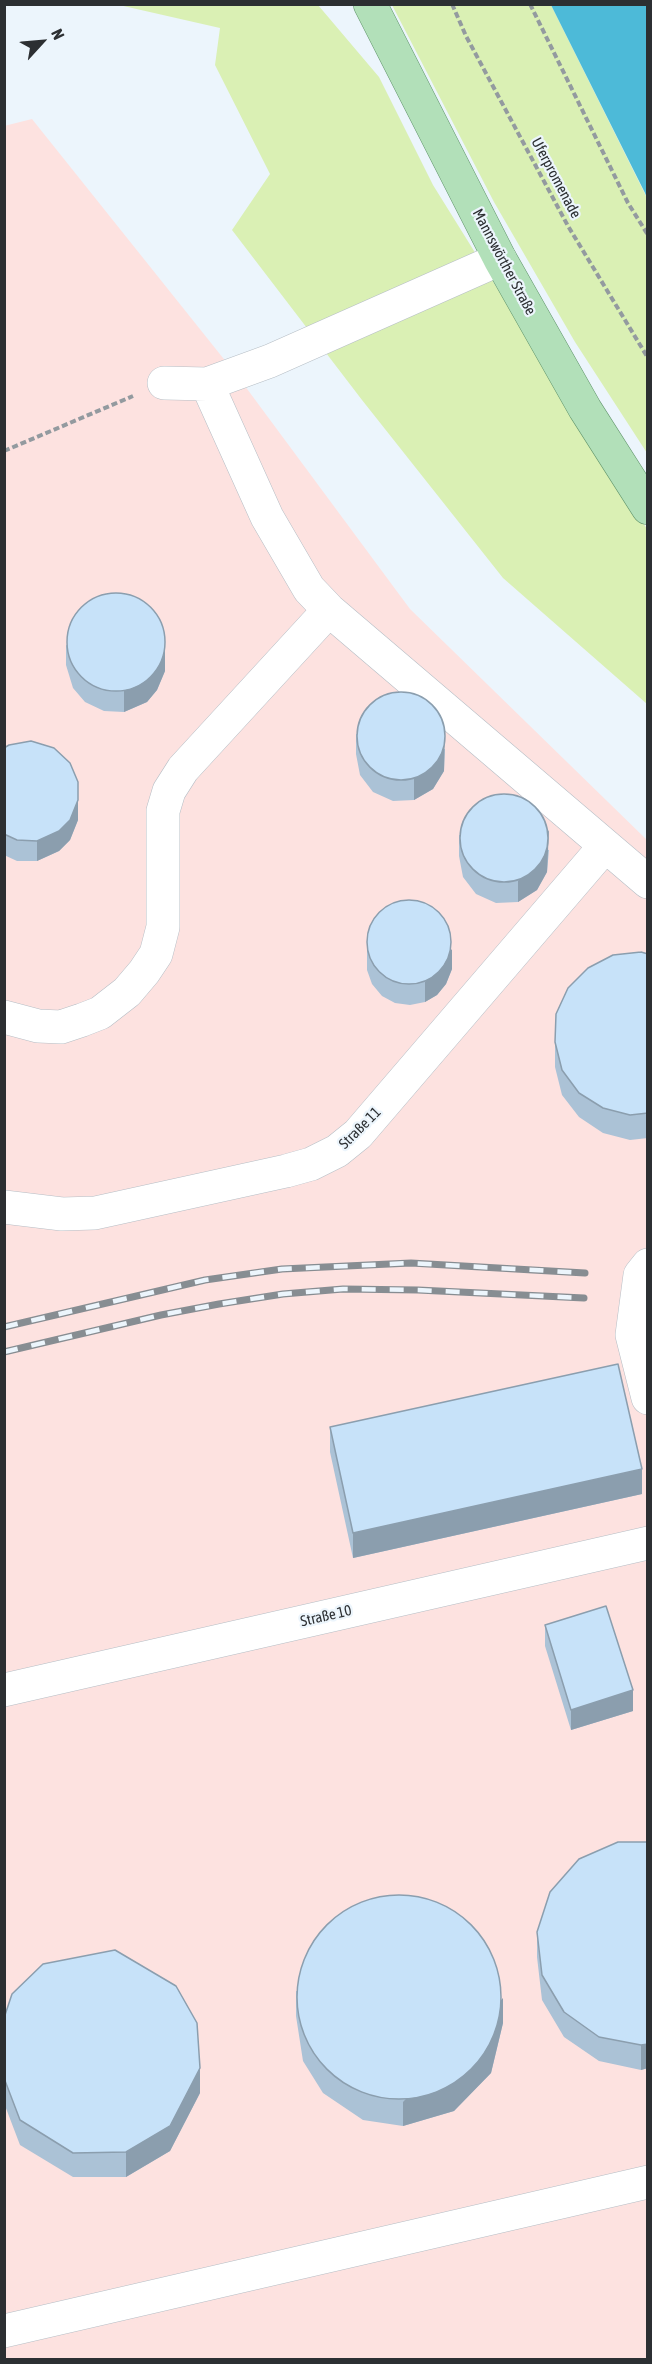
<!DOCTYPE html>
<html>
<head>
<meta charset="utf-8">
<style>
  body { margin:0 }
  #map { position:relative; width:652px; height:2364px; overflow:hidden; background:#ecf5fc; font-family:"Asap Condensed",sans-serif }
  canvas { display:block }
  .frame { position:absolute; inset:0; border:6px solid #2c2f32; pointer-events:none }
  .north { position:absolute; left:12px; top:12px; width:60px; height:60px; -webkit-text-stroke:4px #ecf5fc; paint-order:stroke; rotate:64deg; font-size:16px; font-weight:700; line-height:24px; text-align:center; color:#2c2f32 }
  .north::after { content:''; display:block; margin:auto; width:21px; height:27px; background:#2c2f32; clip-path:polygon(50% 0,100% 100%,50% 72%,0 100%) }
</style>
</head>
<body>
<div id="map">
<canvas width="652" height="2364"></canvas>
<div class="frame"></div>
<div class="north">N</div>
</div>
<script>
const g = document.querySelector('canvas').getContext('2d');
g.lineJoin = 'round';
function fill(path, color) { g.fillStyle = color; g.fill(path, 'evenodd'); }
const shape = rows => new Path2D(rows.map(r => 'M' + r).join(''));
function strokePath(path, color, width, dash) { g.strokeStyle = color; g.lineWidth = width; g.lineCap = dash ? 'butt' : 'round'; g.setLineDash(dash || []); g.stroke(path); }
function label(font, color, halo, rows, align = 'center') {
  g.font = font + ' "Asap Condensed",sans-serif'; g.lineWidth = 4.5; g.setLineDash([]); g.textBaseline = 'middle'; g.strokeStyle = halo; g.fillStyle = color; for (const [text, x, y, turn = 0] of rows) {
    g.save(); g.translate(x, y); g.rotate((+turn || 0) * Math.PI / 180); g.textAlign = isNaN(turn) ? turn : align; if (halo) g.strokeText(text, 0, 0); g.fillText(text, 0, 0); g.restore();
  }
}
fill(shape([
  [32,119,239,378,410,609,647,840,648,2359,5,2360,4,126]
]), '#fde2e0');
fill(shape([
  [119,5,318,5,379,77,433,185,647,529,647,704,503,578,362,400,232,230,270,174,215,65,220,28],
  [392,5,551,5,647,198,647,453,575,342,494,202]
]), '#daf0b4');
fill(shape([
  [551,5,647,5,647,198,645,193]
]), '#4dbad8');
const minor = shape([
  [164,383,207,384,267,517,309,589,329,610,648,882],
  [207,384,270,361,500,259],
  [4,1017,38,1026,61,1027,82,1020,100,1013,127,992,144,972,156,954,163,927,163,811,169,791,183,769,329,610],
  [4,1207,62,1214,95,1213,286,1171,311,1164,337,1151,358,1134,605,846],
  [648,1265,640,1275,632,1335,648,1398],
  [4,1690,648,1543],
  [4,2331,648,2182]
]);
const major = shape([
  [370,4,500,259,585,409,648,508]
]);
strokePath(minor, '#b6bec5', 34);
strokePath(major, '#62956c', 34);
strokePath(shape([
  [452,4,466,36,568,226,648,358],
  [530,4,628,203,648,235],
  [4,451,133,396]
]), '#939a9f', 4, [6, 3]);
strokePath(minor, '#fff', 33);
strokePath(major, '#b2e0b9', 33);
const rail = shape([
  [4,1327,205,1280,282,1269,411,1263,585,1273],
  [4,1352,161,1315,219,1304,283,1294,343,1289,418,1290,584,1298]
]);
strokePath(rail, '#878d92', 7);
strokePath(rail, '#ecf5fc', 4.5, [14]);
fill(shape([
  [66,645,165,671,157,690,147,702,124,712,104,711,85,702,73,688,66,665],
  [356,734,445,749,444,771,433,789,414,800,393,801,373,792,360,775,356,754],
  [4,748,78,820,70,840,59,851,37,861,17,861,4,855],
  [459,835,549,850,547,872,537,890,518,902,496,903,476,894,463,877,459,856],
  [367,935,452,969,446,984,437,995,425,1002,410,1005,395,1003,382,996,372,984,367,970],
  [648,954,648,1138,630,1140,603,1133,579,1117,562,1095,555,1067,555,1042],
  [330,1427,642,1494,353,1558,330,1452],
  [545,1625,633,1711,571,1730,545,1646],
  [648,1842,648,2068,641,2070,599,2061,564,2037,542,2000,537,1957,537,1932],
  [296,1991,503,2023,491,2073,454,2111,403,2126,363,2120,323,2093,303,2061,296,2016],
  [4,2018,200,2093,170,2151,126,2177,73,2177,20,2145,4,2103]
]), '#abc2d6');
fill(shape([
  [165,650,165,671,157,690,147,702,124,712,124,691],
  [445,728,444,771,433,789,414,800,414,779],
  [78,800,78,820,70,840,59,851,37,861,37,841],
  [549,830,547,872,537,890,518,902,518,881],
  [452,949,452,969,446,984,437,995,425,1002,425,982],
  [642,1469,642,1494,353,1558,353,1533],
  [633,1690,633,1711,571,1730,571,1710],
  [503,1998,503,2023,491,2073,454,2111,403,2126,403,2102],
  [648,2044,648,2068,641,2070,641,2045],
  [200,2068,200,2093,170,2151,126,2177,126,2152]
]), '#8b9eae');
const building = shape([
  '67 642a49 49 0 1 1 98 0a49 49 0 1 1-98 0Z',
  '357 736a44 44 0 1 1 88 0a44 44 0 1 1-88 0Z',
  [31,741,54,748,70,763,78,782,78,800,70,820,59,831,37,841,17,840,4,834,4,748,9,745,31,741],
  '460 838a44 44 0 1 1 88 0a44 44 0 1 1-88 0Z',
  '367 942a42 42 0 1 1 84 0a42 42 0 1 1-84 0Z',
  [641,952,648,954,648,1113,630,1115,603,1108,579,1093,562,1070,555,1042,556,1014,568,988,588,968,613,955,641,952],
  [618,1364,642,1469,353,1533,330,1427,618,1364],
  [606,1606,633,1690,571,1710,545,1625,606,1606],
  [618,1842,648,1842,648,2044,641,2045,599,2037,564,2012,542,1975,537,1932,550,1892,579,1859,618,1842],
  '297 1997a102 102 0 1 1 204 0a102 102 0 1 1-204 0Z',
  [115,1950,176,1986,197,2023,200,2068,170,2126,126,2152,73,2153,20,2120,4,2078,4,2018,12,1994,43,1964,115,1950]
]);
fill(building, '#c7e2f9');
strokePath(building, '#8b9eae', 1.5);
label('15px', '#2c2f32', '#ecf5fc', [
  ["Uferpromenade",556,178,62],
  ["Mannswörther Straße",504,262,62],
  ["Straße 11",360,1128,-45],
  ["Straße 10",326,1616,-13]
]);
</script>
</body>
</html>
